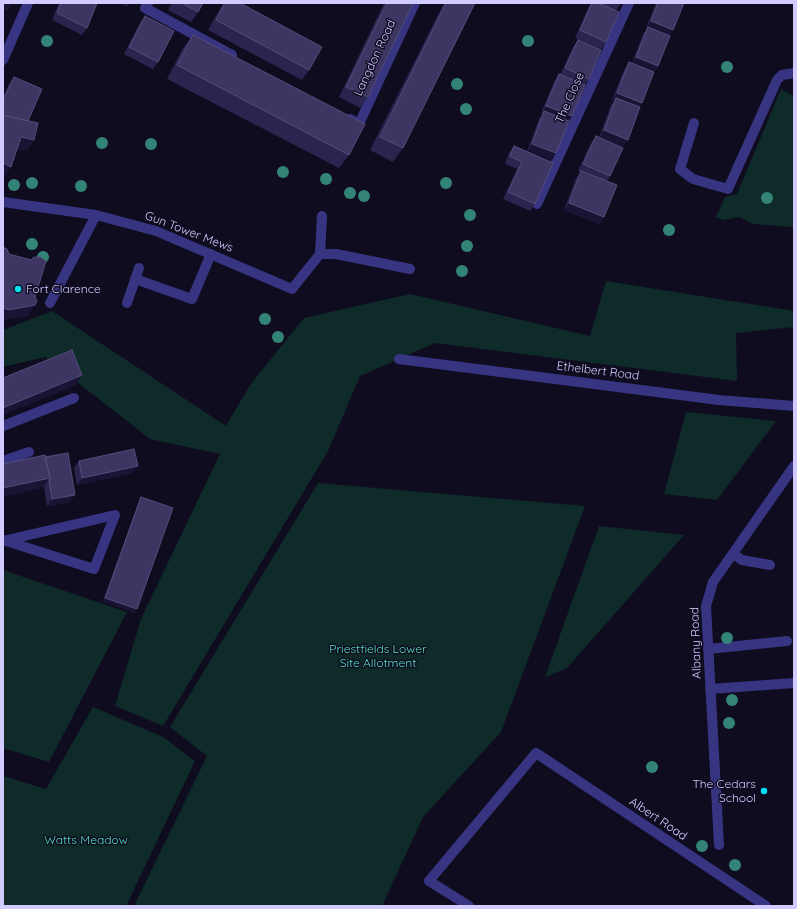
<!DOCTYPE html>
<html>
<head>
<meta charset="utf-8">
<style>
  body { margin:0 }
  #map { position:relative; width:797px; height:909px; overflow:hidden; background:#0f0c20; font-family:Quicksand,sans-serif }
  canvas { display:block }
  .frame { position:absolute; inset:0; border:4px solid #d1cbff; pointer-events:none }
</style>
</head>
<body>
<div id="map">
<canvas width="797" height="909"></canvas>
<div class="frame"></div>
</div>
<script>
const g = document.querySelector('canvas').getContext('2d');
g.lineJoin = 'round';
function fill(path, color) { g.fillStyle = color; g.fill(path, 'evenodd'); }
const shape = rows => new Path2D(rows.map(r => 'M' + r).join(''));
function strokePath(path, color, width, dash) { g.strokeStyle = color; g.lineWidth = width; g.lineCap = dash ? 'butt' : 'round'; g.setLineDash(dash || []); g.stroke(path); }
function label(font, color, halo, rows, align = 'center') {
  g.font = font + ' Quicksand,sans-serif'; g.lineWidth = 3; g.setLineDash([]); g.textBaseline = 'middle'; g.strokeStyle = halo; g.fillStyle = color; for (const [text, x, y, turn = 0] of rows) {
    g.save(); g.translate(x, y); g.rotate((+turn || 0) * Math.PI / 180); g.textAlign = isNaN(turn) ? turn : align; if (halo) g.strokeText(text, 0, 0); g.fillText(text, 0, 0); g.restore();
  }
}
fill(shape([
  [781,89,794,96,794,227,753,224,739,217,724,220,716,217,725,197,737,194],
  [606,281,794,311,794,327,736,333,737,381,435,343,360,376,328,451,163,726,115,706,141,619,220,454,150,439,45,357,3,367,3,330,52,311,226,426,250,385,304,318,410,294,590,336],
  [686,412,776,421,717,500,664,494],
  [318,483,585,506,501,732,423,817,382,906,134,906,207,756,170,727],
  [599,526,684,535,567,668,545,677],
  [3,570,127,612,49,762,3,748],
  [93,707,163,737,195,761,126,906,3,906,3,776,46,789]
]), '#0e2b29');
strokePath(shape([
  [148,3,145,8,232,55],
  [3,60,28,3],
  [350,119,359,124,415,3],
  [694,123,680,169,693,179,728,189,777,80,782,75,794,73],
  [3,202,96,215,156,231,292,289,320,254,322,216],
  [537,204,629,3],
  [320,254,336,254,410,269],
  [135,279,192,299,211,254],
  [50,303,96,215],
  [127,303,139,268],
  [399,359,719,400,794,406],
  [3,426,74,398],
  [3,461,29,452],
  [3,540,94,569,115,515,7,540],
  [733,554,742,560,770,565],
  [708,649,787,641],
  [710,689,794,683],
  [719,845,706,606,713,582,794,466],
  [469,906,429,881,536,753,766,906]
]), '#373482', 10);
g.fillStyle = '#338377';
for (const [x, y] of [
  [47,41],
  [528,41],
  [727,67],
  [457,84],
  [466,109],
  [102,143],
  [151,144],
  [283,172],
  [326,179],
  [32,183],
  [446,183],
  [14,185],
  [81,186],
  [350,193],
  [364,196],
  [767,198],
  [470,215],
  [669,230],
  [32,244],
  [467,246],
  [43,257],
  [462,271],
  [265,319],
  [278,337],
  [727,638],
  [732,700],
  [729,723],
  [652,767],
  [702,846],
  [735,865]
]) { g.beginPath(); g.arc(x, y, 6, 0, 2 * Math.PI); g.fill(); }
fill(shape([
  [59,3,97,3,87,28,82,35,52,20],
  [121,3,129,3,127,6],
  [172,3,203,3,198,12,191,22,168,10],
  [224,3,240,3,309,70,302,80,208,30,221,7],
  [384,3,413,3,368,97,360,108,339,97],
  [444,3,475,3,403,148,393,162,370,150],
  [591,3,621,3,616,11,606,42,601,49,575,38,588,8],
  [656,3,684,3,669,36,658,66,654,72,623,147,599,138,610,176,607,181,604,217,599,224,564,210,576,178,581,172,578,171,591,143,596,136,599,138,611,105,614,101,612,100,624,70,629,62,632,63,643,34,647,29,646,28],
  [145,16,158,62,153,69,124,54,140,23],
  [193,35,349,155,339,168,167,79,183,48],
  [578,40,589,79,585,85,572,116,569,121,552,160,527,151,539,119,543,114,541,113,554,82,559,74,560,75,573,47],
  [14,77,28,121,34,140,27,150,17,149,4,177,3,177,3,97,9,84],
  [514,146,553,163,535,204,530,211,503,199,517,169,505,164,509,153],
  [45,457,70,502,47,506,44,487,43,488],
  [79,461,133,473,77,485,74,468],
  [141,497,134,613,103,601,139,501]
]), '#2b244f');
fill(shape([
  [3,3,13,3,8,11,3,9],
  [651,21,673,30,668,37,648,27,647,29,646,28],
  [636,57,658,66,653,73,631,64],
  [617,93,642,103,637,110,616,98,614,101,612,100],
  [546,106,572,116,567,123,544,111,543,114,541,113],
  [604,130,628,140,623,147,599,138],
  [21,137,34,140,27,150,14,148],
  [532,144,556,153,552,160,527,151],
  [3,163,11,167,4,177,3,177],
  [569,203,604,217,599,224,564,210],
  [35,305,28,316,3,320,3,309],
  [82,375,75,386,3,415,3,408],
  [138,466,133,473,77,485,82,478],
  [50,478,43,488,3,497,3,488],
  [75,495,70,502,47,506,52,499],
  [105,598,137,609,134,613,103,601]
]), '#191334');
const building = shape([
  [61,3,97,3,87,28,57,13,61,3],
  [182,3,203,3,198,12,182,3],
  [225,3,240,3,322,47,309,70,216,20,225,3],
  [387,3,413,3,368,97,346,87,387,3],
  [446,3,475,3,403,148,380,137,446,3],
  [592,3,598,3,619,12,606,42,580,30,592,3],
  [658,3,684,3,673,30,651,21,658,3],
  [145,16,174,31,158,62,129,47,145,16],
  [648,27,670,36,658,66,636,57,648,27],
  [193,35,365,124,349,155,177,65,193,35],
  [578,40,601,50,589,79,565,68,578,40],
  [629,62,654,72,642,103,617,93,629,62],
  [559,74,585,85,572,116,546,106,559,74],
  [14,77,42,89,28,121,3,115,3,100,14,77],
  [616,98,640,107,628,140,604,130,616,98],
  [544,111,569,121,556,153,532,144,544,111],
  [3,115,38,123,34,140,21,137,11,167,3,163,3,115],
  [596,136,623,148,610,176,583,164,596,136],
  [514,146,553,163,535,204,508,192,522,162,510,156,514,146],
  [581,171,617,185,604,217,569,203,581,171],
  [3,247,7,249,9,254,31,260,34,257,40,257,46,261,35,297,37,301,35,305,9,310,3,308,3,247],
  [72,350,82,375,3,408,3,378,72,350],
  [134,449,138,466,82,478,79,461,134,449],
  [68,453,75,495,52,499,49,480,50,478,45,457,68,453],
  [45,455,50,478,3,488,3,464,45,455],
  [141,497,173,508,137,609,105,598,141,497]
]);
fill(building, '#3d3662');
strokePath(building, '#544d7b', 1);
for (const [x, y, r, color] of [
  [18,289,4,"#00dff6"],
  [764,791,4,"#00dff6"]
]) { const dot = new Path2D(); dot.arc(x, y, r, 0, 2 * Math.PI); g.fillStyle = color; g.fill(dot); strokePath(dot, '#0f0c20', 1.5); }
label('12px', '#d1cbff', '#0f0c20', [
  ["Langdon Road",375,58,-65],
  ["The Close",570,98,-66],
  ["Gun Tower Mews",189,232,21],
  ["Ethelbert Road",598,371,7],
  ["Albany Road",696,643,-92],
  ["Albert Road",658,819,34]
]);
label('12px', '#d1cbff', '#0f0c20', [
  ["Fort Clarence",26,289],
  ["The Cedars",756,784,"right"],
  ["School",756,798,"right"]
], 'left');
label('12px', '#51e5bf', '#0f0c20', [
  ["Priestfields Lower",378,649],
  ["Site Allotment",378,663],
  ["Watts Meadow",86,840]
]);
</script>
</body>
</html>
